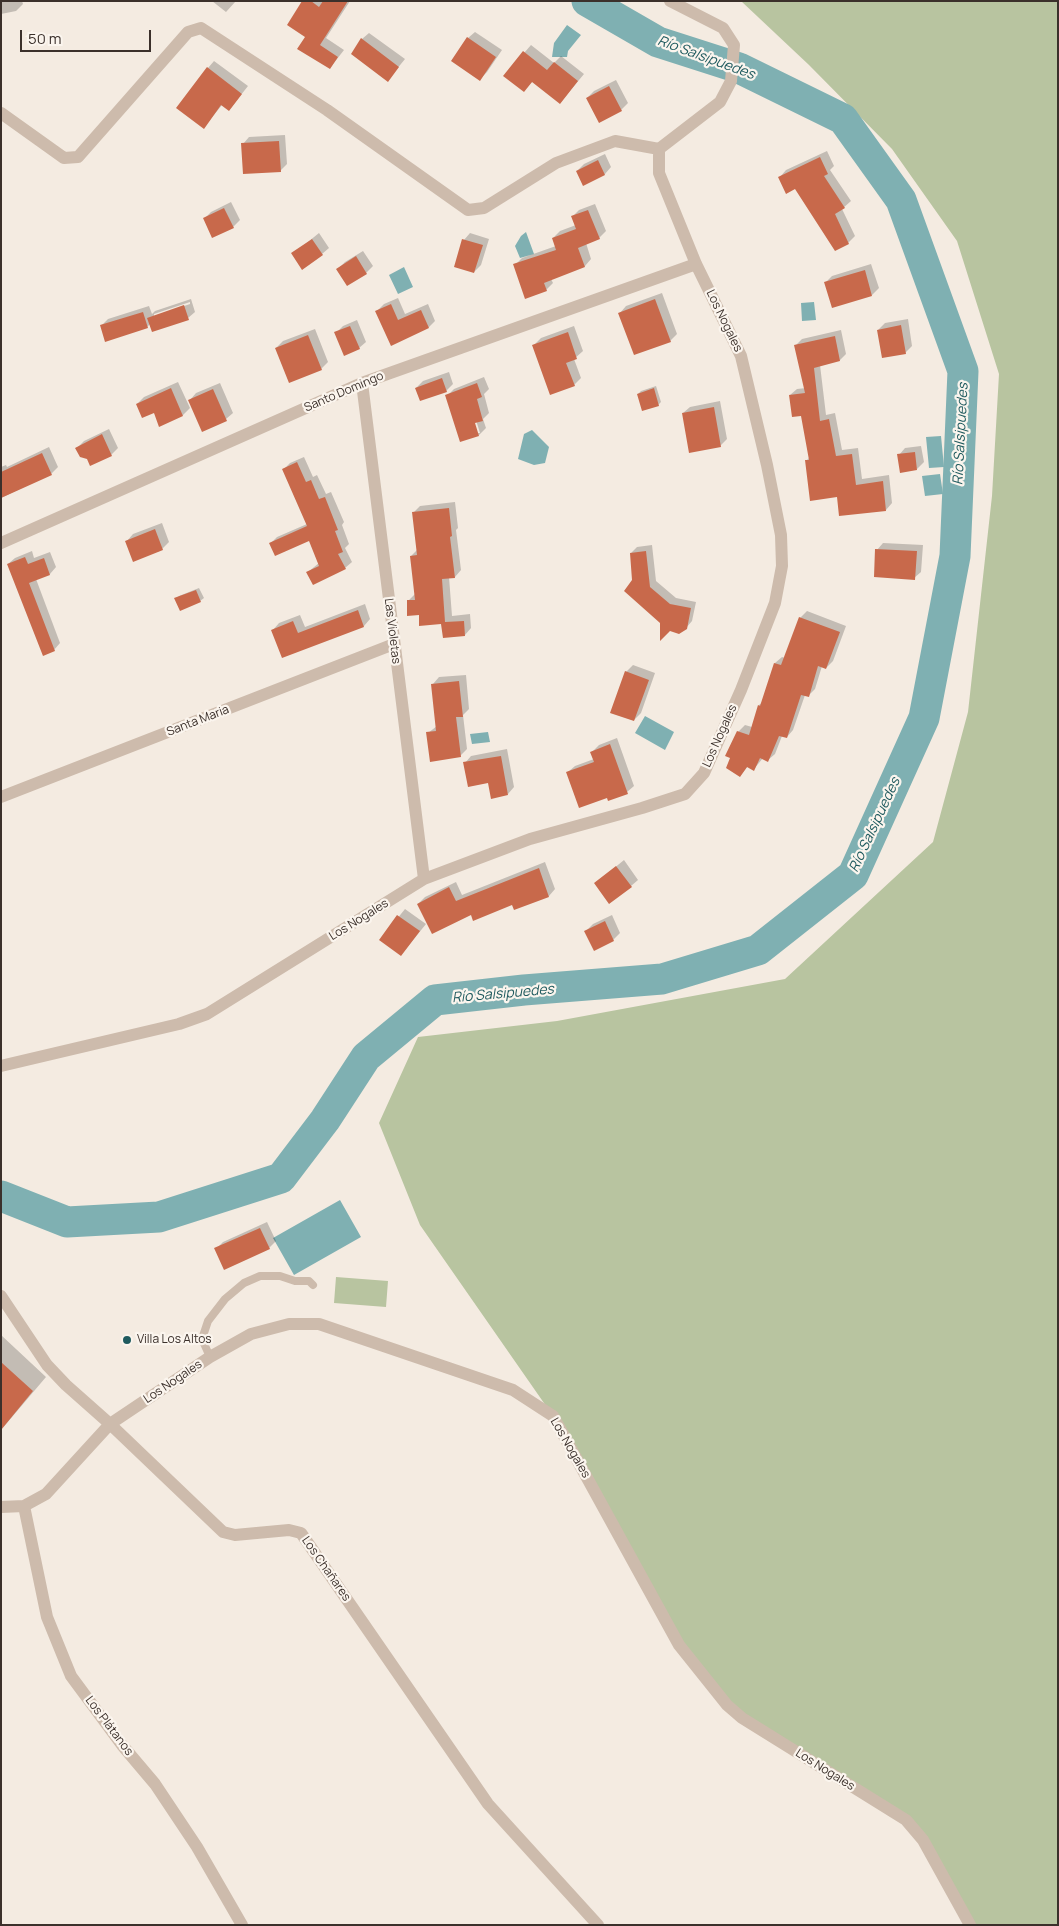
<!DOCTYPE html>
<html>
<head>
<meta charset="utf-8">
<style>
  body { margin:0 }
  #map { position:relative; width:1059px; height:1926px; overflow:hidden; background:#f4ebe1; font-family:Manrope,sans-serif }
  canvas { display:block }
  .frame { position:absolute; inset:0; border:2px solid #3b302b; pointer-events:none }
  .scale { position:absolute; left:20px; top:30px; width:131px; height:22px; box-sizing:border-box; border:2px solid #3b302b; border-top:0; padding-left:6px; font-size:15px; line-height:18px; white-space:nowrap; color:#3b302b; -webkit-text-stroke:4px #fbf5ee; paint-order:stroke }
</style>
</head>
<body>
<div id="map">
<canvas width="1059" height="1926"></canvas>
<div class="frame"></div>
<div class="scale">50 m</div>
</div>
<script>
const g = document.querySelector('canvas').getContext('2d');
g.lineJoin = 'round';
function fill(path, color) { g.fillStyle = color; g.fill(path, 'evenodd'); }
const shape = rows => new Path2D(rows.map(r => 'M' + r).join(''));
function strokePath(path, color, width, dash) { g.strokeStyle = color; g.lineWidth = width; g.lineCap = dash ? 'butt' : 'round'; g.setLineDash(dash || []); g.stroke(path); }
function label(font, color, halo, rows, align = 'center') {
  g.font = font + ' Manrope,sans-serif'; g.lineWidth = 4.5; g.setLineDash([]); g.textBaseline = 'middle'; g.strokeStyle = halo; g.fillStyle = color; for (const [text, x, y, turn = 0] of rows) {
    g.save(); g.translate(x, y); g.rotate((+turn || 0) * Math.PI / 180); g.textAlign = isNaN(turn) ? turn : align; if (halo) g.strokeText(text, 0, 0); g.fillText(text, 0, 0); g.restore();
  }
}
fill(shape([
  [741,1,1058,1,1058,1925,970,1925,906,1820,742,1718,679,1645,553,1416,420,1225,379,1123,418,1037,557,1021,785,979,933,842,968,712,992,496,999,374,957,241,892,149,809,65],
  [336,1277,388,1281,386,1307,334,1303]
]), '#b8c4a0');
fill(shape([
  [567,25,581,35,568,51,567,57,552,57,554,43],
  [526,232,534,254,520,258,515,246,521,236],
  [404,267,413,287,398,294,389,275],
  [814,302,816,320,802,321,801,303],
  [532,430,549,447,545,463,534,465,518,459,524,434],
  [941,436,944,467,929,468,926,437],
  [940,474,943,494,925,496,922,476],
  [645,716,674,732,665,750,635,733],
  [488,732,490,742,472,744,470,734],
  [340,1200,361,1237,294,1275,273,1238]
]), '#7fb0b2');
fill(shape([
  [1,1,22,1,23,4,16,11,1,14],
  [212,1,236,1,226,12],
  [304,1,350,1,326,38,344,50,330,68,307,36],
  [475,32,502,50,487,72,480,79,468,38],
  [369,33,405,59,388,80,362,39],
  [531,45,554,63,561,56,584,74,560,103,533,81,524,90,505,75],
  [214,61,248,86,229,110,222,105,204,127,208,68],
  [616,80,628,103,621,110,587,98,594,91],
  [285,135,287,164,280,171,243,144,249,137],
  [827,151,834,166,830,170,851,201,842,209,855,236,848,243,796,188,780,177,786,170],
  [605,154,611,167,605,174,583,184,577,171,584,164],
  [231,202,240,220,233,227,204,219,211,212],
  [595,204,606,231,599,238,586,243,591,259,585,266,551,279,553,283,546,290,515,265,522,258,556,246,553,238,560,231,576,225,572,217,579,210],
  [319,233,329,248,322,254,293,254],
  [470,233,489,239,481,265,474,272,464,240],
  [363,251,373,266,366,273,338,269,345,262],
  [871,264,879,288,872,295,833,307,825,283,832,276],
  [662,293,677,334,670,341,620,313,626,306],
  [398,298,405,314,428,304,435,321,429,327,391,344,377,311,384,304],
  [191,299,195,312,188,318,150,324,147,327,102,325,108,319,149,306,152,314,155,311],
  [190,302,190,304,154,316,154,314],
  [908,319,912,346,905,353,878,330,885,323],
  [357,320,366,342,359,348,336,333,343,326],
  [574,326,583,351,574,359,581,378,574,385,534,345,541,338],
  [315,329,328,362,321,369,276,348,283,341],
  [841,330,846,354,840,360,820,365,826,415,835,413,842,450,858,448,862,479,889,475,892,503,886,510,841,515,838,496,806,461,810,457,802,415,790,395,797,389,806,388,796,345,802,339],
  [449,372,453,384,446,391,416,388,423,381],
  [484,377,489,389,484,394,489,413,483,419,486,428,479,435,461,441,447,396,454,389],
  [475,417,480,433,477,433,472,418],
  [178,382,190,408,183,415,160,425,154,412,137,404,144,397],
  [220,383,233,413,226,419,190,400,196,393],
  [656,386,661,402,658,405,638,394,641,391],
  [720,401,727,439,720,446,683,413,690,407],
  [109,429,118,448,111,455,88,458,77,448,84,441],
  [921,446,924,462,917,469,899,455,905,448],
  [49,447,58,467,51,474,1,498,1,467,6,465,7,467],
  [304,457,313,477,317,475,326,494,331,492,344,522,342,525,349,544,345,548,352,562,345,568,308,572,319,563,310,539,271,543,277,537,307,524,283,470,290,463],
  [455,502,458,528,456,530,461,570,455,577,449,577,452,616,470,614,471,628,465,635,443,623,420,614,408,601,415,594,411,556,417,550,413,513,420,506],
  [162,523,169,542,162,549,127,541,133,534],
  [883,543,923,545,921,572,914,578,877,550],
  [652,545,656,581,676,598,696,602,692,621,686,628,661,623,634,581,631,553,637,547],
  [32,551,34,558,50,552,56,567,50,574,36,579,60,643,54,650,8,564,15,558],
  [199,588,204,598,200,601,176,599,179,596],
  [365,604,370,619,364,626,283,657,273,630,279,623,300,615,305,627],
  [807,611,846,626,833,661,826,668,822,666,815,689,808,696,805,695,793,730,787,737,782,736,775,754,768,760,763,758,754,769,748,766,740,776,738,732,745,725,752,727,759,705,763,702,775,663,782,657,785,658,800,618],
  [633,665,655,673,641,713,634,720,626,672],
  [466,675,469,709,463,715,467,749,460,756,428,733,437,726,433,684,439,677],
  [617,738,634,786,627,792,608,797,568,772,575,766,594,759,592,752,599,745],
  [507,749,514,787,508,794,465,763,471,756],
  [624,860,638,880,631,886,596,883],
  [545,862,555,889,549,896,515,909,513,903,471,913,418,904,425,897,456,882,462,895],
  [405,909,426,924,401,955,380,940],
  [612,915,620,933,613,940,586,931,593,924],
  [267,1222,276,1241,269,1248,216,1249,223,1242],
  [1,1335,46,1377,1,1430]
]), '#0003');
strokePath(shape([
  [1,1196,67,1222,159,1217,281,1178,325,1120,366,1057,435,1000,524,990,662,979,758,950,853,875,924,718,955,556,963,371,901,200,843,119,739,68,658,42,587,1]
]), '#7fb0b2', 31);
fill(shape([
  [302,1,311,1,319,7,323,1,348,1,320,45,338,57,330,69,297,49,305,37,287,25],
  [467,37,496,57,480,81,451,61],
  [361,38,399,67,388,82,351,54],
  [523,51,547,70,554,62,578,81,560,104,532,82,524,92,503,76],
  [207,67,242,94,229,111,221,105,204,129,176,108],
  [609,86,622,111,599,123,586,98],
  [279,141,281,172,243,174,241,143],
  [820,157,828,174,824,176,845,208,835,214,849,244,835,251,795,189,786,194,778,177],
  [598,160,605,175,583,186,576,171],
  [224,208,234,228,212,238,203,218],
  [588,210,600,239,578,248,585,267,544,283,547,291,525,299,513,264,556,250,552,238,576,229,571,216],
  [312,239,323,255,302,270,291,253],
  [462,239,483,245,474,273,454,267],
  [356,256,367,274,347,286,336,269],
  [865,270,872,296,832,308,824,282],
  [655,299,671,342,634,355,618,313],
  [391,304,398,320,421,310,429,328,391,346,375,311],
  [184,305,189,320,152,332,147,318],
  [143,312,148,328,105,342,100,325],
  [901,325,906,354,882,358,877,330],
  [350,326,360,349,344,356,334,332],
  [568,332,577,359,566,363,575,386,550,395,532,345],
  [308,335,322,370,289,383,275,348],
  [835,336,840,361,814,368,820,421,829,419,836,456,852,454,856,485,883,481,886,511,839,516,837,497,810,501,805,460,809,460,801,416,792,417,789,395,805,393,794,345],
  [442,378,447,392,420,401,415,388],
  [477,383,482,397,477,399,483,421,475,423,479,436,460,442,445,395],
  [171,388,183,416,159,427,154,413,142,418,136,404],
  [654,388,659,406,642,411,637,394],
  [213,389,227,421,202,432,188,400],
  [714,407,721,447,689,453,682,413],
  [102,434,112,456,90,466,87,459,80,457,75,448],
  [915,452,917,470,900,473,897,454],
  [42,453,52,475,1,498,1,472],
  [297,462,306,482,311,480,319,499,325,497,338,530,335,531,343,552,338,554,346,569,313,585,306,572,319,566,309,541,275,556,269,543,307,526,282,469],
  [449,508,452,536,450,537,455,578,442,579,445,622,464,621,465,636,443,638,441,624,419,626,419,615,407,616,407,600,415,600,410,556,417,555,412,512],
  [155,529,163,550,133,562,125,541],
  [875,549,917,551,915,580,874,577],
  [646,551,650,587,670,604,691,608,687,629,679,634,670,631,660,641,660,623,624,591,632,580,630,553],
  [25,557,28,564,44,558,50,575,29,583,55,651,43,656,7,564],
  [196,590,201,602,180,611,174,598],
  [358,610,364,627,282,658,271,630,293,621,298,633],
  [799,617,840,632,826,669,818,666,809,697,801,695,787,738,779,736,768,762,760,758,754,771,747,767,740,777,726,768,730,758,725,756,737,731,749,735,758,705,760,706,774,663,781,665],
  [625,671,649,680,634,721,610,713],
  [459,681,463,717,456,717,461,757,430,762,426,732,436,731,431,684],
  [610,744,628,794,608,801,607,798,579,808,566,772,594,762,590,752],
  [501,756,508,795,491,799,488,783,468,787,463,762],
  [616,866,632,887,609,904,594,883],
  [539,868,549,897,514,910,512,905,473,921,471,915,432,934,417,904,449,887,456,901],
  [397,915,420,931,401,956,379,940],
  [605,921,614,941,594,951,584,931],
  [260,1228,270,1249,224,1270,214,1248],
  [1,1362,33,1391,1,1430]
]), '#c8694b');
strokePath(shape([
  [210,1357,202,1339,208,1321,225,1299,244,1283,260,1276,280,1276,295,1281,309,1281,313,1285]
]), '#cdbbac', 8);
strokePath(shape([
  [1,113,64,158,78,157,188,32,201,28,327,110,468,210,484,208,556,163,615,141,659,149],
  [659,149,720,102,731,81,734,45,723,28,670,1],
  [362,383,424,879],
  [1,543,362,383,696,264],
  [1,797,394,644],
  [1,1066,179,1024,207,1014,424,879,530,839,642,808,685,794,704,773,741,690,775,603,782,566,781,535,767,465,741,356,696,264,659,173,659,149],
  [1,1296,47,1365,66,1385,110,1424,223,1532,235,1535,289,1530,301,1533,488,1804,598,1925],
  [24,1506,47,1617,71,1676,122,1745,155,1784,197,1847,242,1925],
  [1,1507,24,1506,46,1494,110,1424,210,1357,251,1334,289,1324,319,1324,513,1390,553,1416,679,1645,727,1705,742,1718,906,1820,923,1840,970,1925]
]), '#cdbbac', 12);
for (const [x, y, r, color] of [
  [127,1340,5,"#1f5a5e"]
]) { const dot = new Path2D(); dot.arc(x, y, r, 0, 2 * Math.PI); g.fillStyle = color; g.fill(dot); strokePath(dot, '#fbf5ee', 2); }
label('12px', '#3b302b', '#fbf5ee', [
  ["Los Nogales",724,321,64],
  ["Santo Domingo",344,392,-23],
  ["Las Violetas",392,631,83],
  ["Santa Maria",198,721,-21],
  ["Los Nogales",720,736,-66],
  ["Los Nogales",359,920,-32],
  ["Los Nogales",173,1382,-34],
  ["Los Nogales",570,1448,60],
  ["Los Chañares",326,1569,55],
  ["Los Plátanos",109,1726,53],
  ["Los Nogales",825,1770,32]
]);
label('12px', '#3b302b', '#fbf5ee', [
  ["Villa Los Altos",137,1340]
], 'left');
label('italic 14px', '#1f5a5e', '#fbf5ee', [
  ["Río Salsipuedes",706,58,20],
  ["Río Salsipuedes",961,434,-87],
  ["Río Salsipuedes",875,825,-65],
  ["Río Salsipuedes",503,994,-5]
]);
</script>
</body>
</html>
